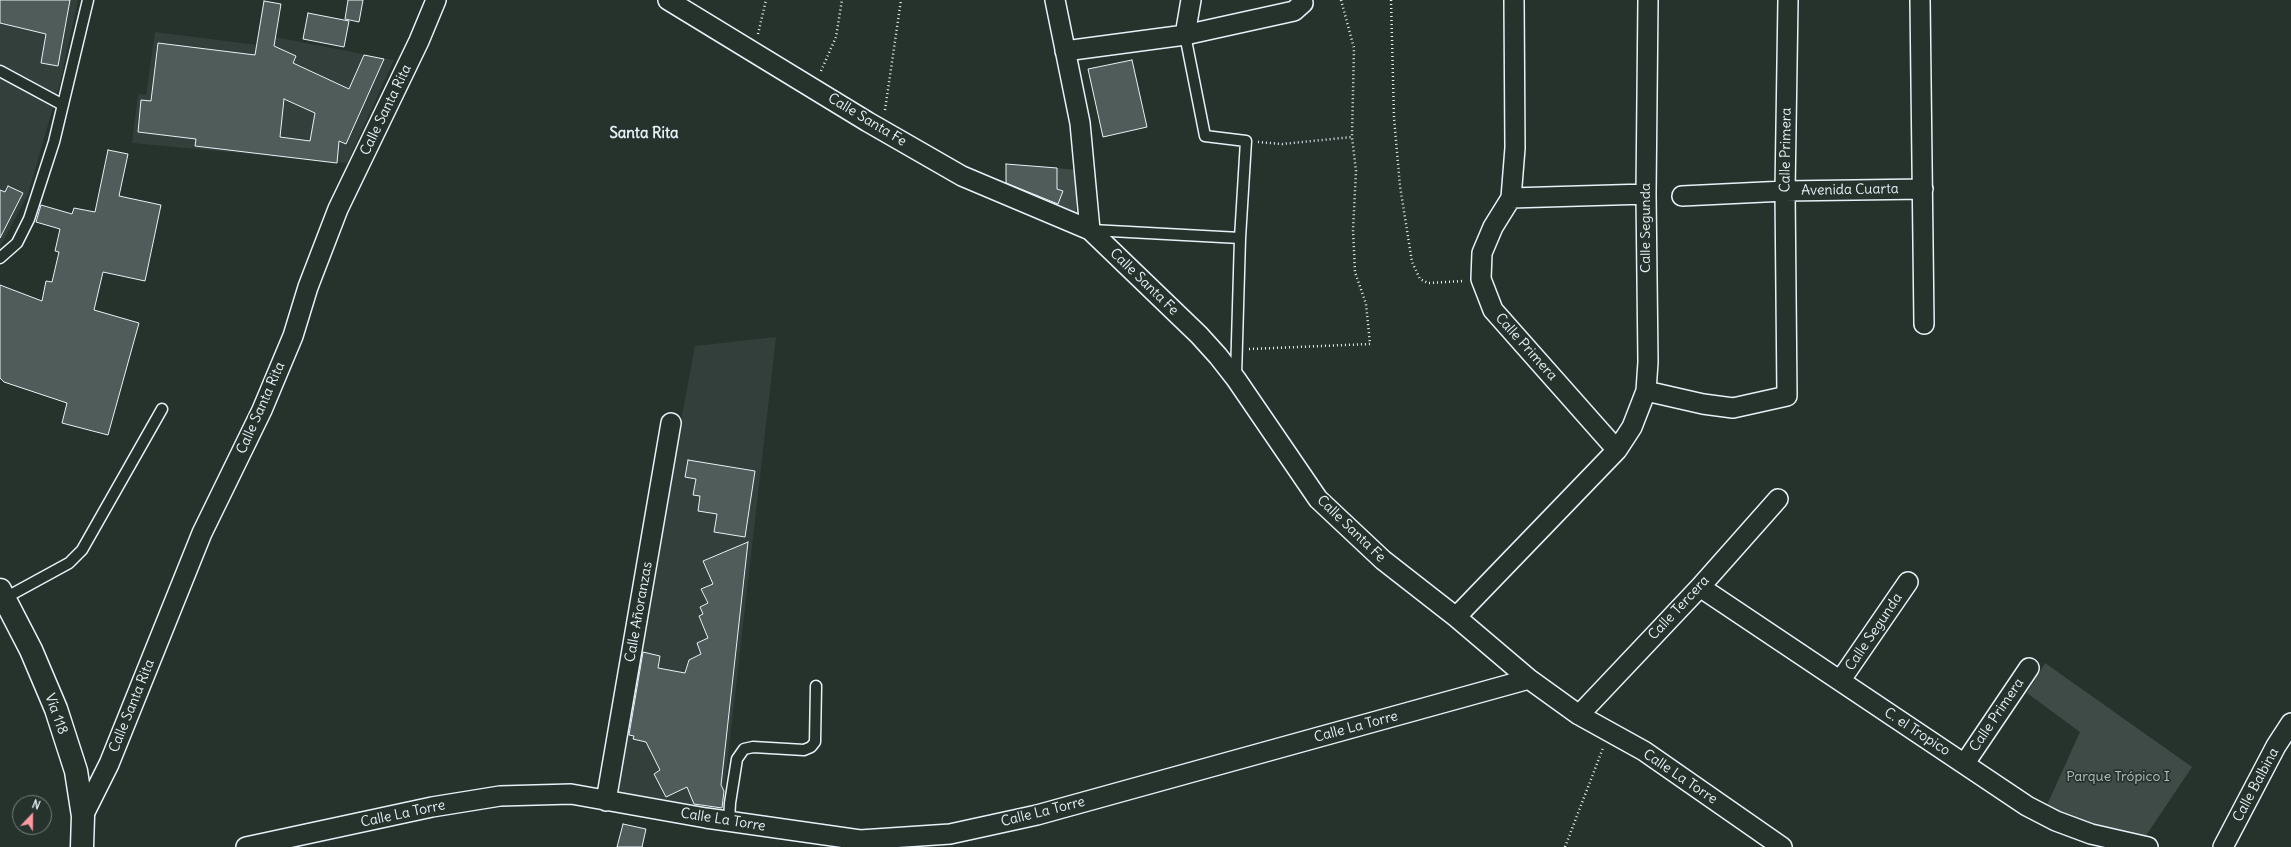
<!DOCTYPE html>
<html>
<head>
<meta charset="utf-8">
<style>
  body { margin:0 }
  #map { position:relative; width:2291px; height:847px; overflow:hidden; background:#26332d; font-family:Delius,sans-serif }
  canvas { display:block }
  .north { position:absolute; left:12px; top:795px; width:40px; height:40px; box-sizing:border-box; background:#26332d; border:1px solid #747f7e; border-radius:50%; rotate:22deg; font-size:11px; font-weight:700; line-height:16px; text-align:center; color:#e8f1f8 }
  .north::after { content:''; display:block; margin:auto; width:14px; height:18px; background:#ff9aa2; clip-path:polygon(50% 0,100% 100%,50% 72%,0 100%) }
</style>
</head>
<body>
<div id="map">
<canvas width="2291" height="847"></canvas>
<div class="north">N</div>
</div>
<script>
const g = document.querySelector('canvas').getContext('2d');
g.lineJoin = 'round';
function fill(path, color) { g.fillStyle = color; g.fill(path, 'evenodd'); }
const shape = rows => new Path2D(rows.map(r => 'M' + r).join(''));
function strokePath(path, color, width, dash) { g.strokeStyle = color; g.lineWidth = width; g.lineCap = dash ? 'butt' : 'round'; g.setLineDash(dash || []); g.stroke(path); }
function label(font, color, halo, rows, align = 'center') {
  g.font = font + ' Delius,sans-serif'; g.lineWidth = 3.5; g.setLineDash([]); g.textBaseline = 'middle'; g.strokeStyle = halo; g.fillStyle = color; for (const [text, x, y, turn = 0] of rows) {
    g.save(); g.translate(x, y); g.rotate((+turn || 0) * Math.PI / 180); g.textAlign = isNaN(turn) ? turn : align; if (halo) g.strokeText(text, 0, 0); g.fillText(text, 0, 0); g.restore();
  }
}
fill(shape([
  [0,0,78,0,60,83,28,194,0,247],
  [155,32,257,45,259,34,394,60,347,163,132,143,138,94,146,95],
  [776,337,722,809,612,791,695,346]
]), '#333f3a');
fill(shape([
  [1057,168,1076,170,1076,213,1057,205,1063,191,1057,189],
  [2045,663,2192,767,2145,837,2109,829,2073,817,2047,805,2080,732,2027,693]
]), '#3e4b47');
const building = shape([
  [0,0,70,0,58,66,41,63,46,34,0,23,0,0],
  [348,0,363,0,359,22,345,19,348,0],
  [264,1,281,4,274,46,296,56,293,63,349,89,364,55,384,59,346,144,339,141,337,163,195,146,196,139,138,132,141,100,151,101,158,43,255,55,264,1],
  [284,99,315,113,310,141,280,137,284,99],
  [308,13,349,21,344,47,303,39,308,13],
  [1132,60,1147,127,1103,137,1088,69,1132,60],
  [108,150,128,154,119,196,161,205,145,281,103,272,94,310,139,323,108,435,62,423,67,403,4,382,0,378,0,285,42,301,46,281,52,282,59,252,55,251,60,229,36,222,41,205,72,214,74,208,95,212,108,150],
  [1006,164,1057,168,1057,189,1063,191,1058,204,1006,183,1006,164],
  [8,186,23,193,0,238,0,190,5,192,8,186],
  [688,460,755,471,745,537,714,532,717,514,698,511,700,496,693,495,696,479,685,477,688,460],
  [748,542,721,785,724,791,722,808,694,804,687,787,666,797,654,774,660,770,646,742,633,739,634,736,629,735,643,652,660,656,658,668,685,673,689,660,701,654,697,643,708,638,699,616,703,614,700,607,708,603,701,589,713,584,703,561,748,542],
  [623,824,646,829,642,847,617,847,623,824]
]);
fill(building, '#505c59');
strokePath(building, '#e8f1f8', 1);
const service = shape([
  [1185,35,1205,136,1246,141,1240,238,1236,376],
  [0,71,63,105],
  [1092,230,1240,238],
  [0,258,17,243,29,219,54,142,88,0],
  [5,598,69,563,82,550,162,409],
  [729,821,730,803,737,759,744,749,753,747,804,750,811,747,815,742,816,686]
]);
const minor = shape([
  [668,0,868,122,962,176,1090,230,1199,335,1218,356,1236,379,1318,499,1383,560,1456,617,1529,679],
  [1055,0,1080,123,1090,230],
  [1920,0,1924,324],
  [1185,35,1191,0],
  [1065,51,1185,35,1294,11,1303,3],
  [1682,196,1785,191,1923,189],
  [1511,198,1646,194],
  [1646,391,1703,404,1733,408,1787,396,1785,191,1788,0],
  [1617,450,1632,427,1646,391,1648,362,1646,194,1648,0],
  [1700,587,2027,806,2056,821,2091,834,2148,847],
  [1456,617,1617,450,1493,310,1481,279,1482,253,1493,227,1511,198,1515,148,1514,0],
  [1840,681,1908,582],
  [1579,715,1700,587,1778,499],
  [1965,763,2029,668],
  [606,801,671,423],
  [83,816,109,764,202,533,262,410,293,336,308,287,338,209,419,41,436,0],
  [246,847,432,807,500,796,571,794,706,818,860,840,950,834,1037,815,1529,679,1579,715,1644,751,1782,847],
  [2223,847,2276,746,2291,723]
]);
const secondary = shape([
  [0,590,31,650,56,709,76,771,83,816,82,847]
]);
strokePath(service, '#e8f1f8', 13);
strokePath(minor, '#e8f1f8', 22);
strokePath(secondary, '#e8f1f8', 25);
strokePath(shape([
  [1341,0,1354,48,1352,137],
  [1391,0,1394,118,1400,186,1412,262,1420,279,1428,283,1464,281],
  [758,34,766,0],
  [821,71,836,37,842,0],
  [885,110,901,0],
  [1249,349,1370,344,1366,304,1355,272,1353,230,1356,171,1352,137,1282,144,1258,142],
  [1565,847,1603,748]
]), '#e8f1f8', 2.5, [1, 3]);
strokePath(service, '#26332d', 10);
strokePath(minor, '#26332d', 19);
strokePath(secondary, '#26332d', 22);
label('14px', '#e8f1f8', '#26332d', [
  ["Calle Santa Rita",386,110,-64],
  ["Calle Santa Fe",867,120,31],
  ["Calle Primera",1786,150,-89],
  ["Avenida Cuarta",1850,190,-1],
  ["Calle Segunda",1646,228,-90],
  ["Calle Santa Fe",1144,282,44],
  ["Calle Primera",1526,347,48],
  ["Calle Santa Rita",261,408,-66],
  ["Calle Santa Fe",1351,529,44],
  ["Calle Tercera",1679,608,-47],
  ["Calle Añoranzas",639,612,-80],
  ["Calle Segunda",1874,632,-56],
  ["Calle Santa Rita",132,706,-68],
  ["Vía 118",56,714,70],
  ["Calle Primera",1997,715,-56],
  ["Calle La Torre",1356,727,-15],
  ["C. el Tropico",1917,732,33],
  ["Calle La Torre",1680,777,34],
  ["Calle Balbina",2256,785,-62],
  ["Calle La Torre",1043,812,-14],
  ["Calle La Torre",403,814,-12],
  ["Calle La Torre",723,820,9]
]);
label('14px', '#b5bfc3', '#26332d', [
  ["Parque Trópico I",2118,777]
]);
label('bold 15px', '#e8f1f8', '#26332d', [
  ["Santa Rita",644,134]
]);
</script>
</body>
</html>
